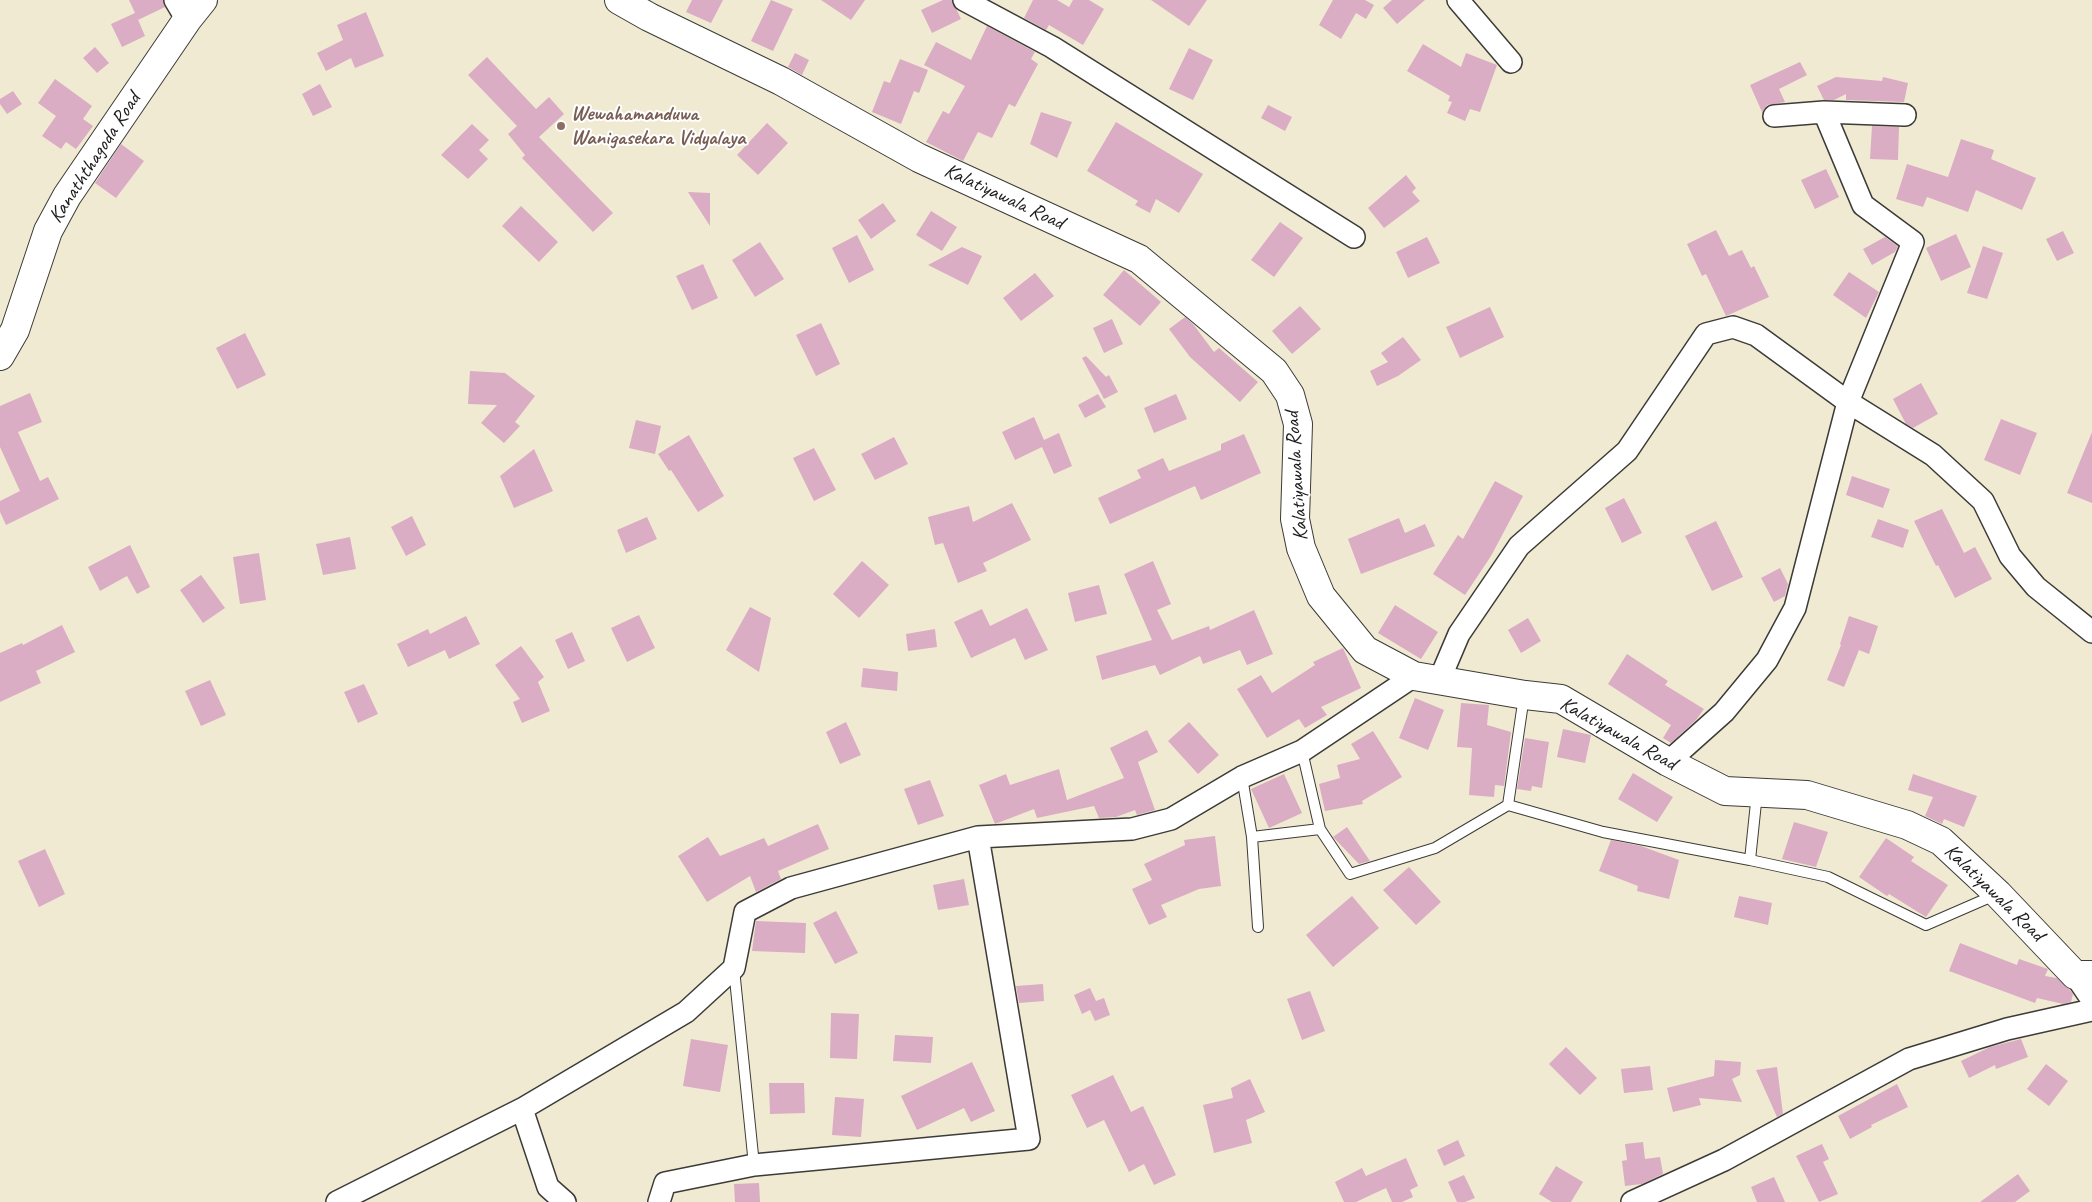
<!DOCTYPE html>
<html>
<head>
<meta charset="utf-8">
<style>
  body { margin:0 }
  canvas { display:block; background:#f0ead2 }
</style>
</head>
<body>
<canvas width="2092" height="1202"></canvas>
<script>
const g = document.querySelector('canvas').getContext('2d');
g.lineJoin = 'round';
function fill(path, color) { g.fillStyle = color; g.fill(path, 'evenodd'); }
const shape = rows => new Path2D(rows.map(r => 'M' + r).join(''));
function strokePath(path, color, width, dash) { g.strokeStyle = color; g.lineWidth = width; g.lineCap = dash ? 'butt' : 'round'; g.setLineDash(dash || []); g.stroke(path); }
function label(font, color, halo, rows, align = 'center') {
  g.font = font + ' Caveat,sans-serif'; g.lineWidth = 4; g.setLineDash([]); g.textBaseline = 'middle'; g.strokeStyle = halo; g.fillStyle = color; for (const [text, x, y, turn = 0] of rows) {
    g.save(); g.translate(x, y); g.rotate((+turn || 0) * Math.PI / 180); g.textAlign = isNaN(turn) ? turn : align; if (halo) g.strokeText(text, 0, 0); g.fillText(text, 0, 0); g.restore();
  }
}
fill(shape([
  [129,0,163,0,165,7,138,20,136,15,145,36,122,47,111,24,135,13],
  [692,0,723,0,711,23,686,12],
  [771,0,793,9,773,51,751,41],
  [821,0,865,0,851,20],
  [943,0,952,0,961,19,932,33,921,10],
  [1033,0,1057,0,1069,7,1073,0,1089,0,1104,9,1083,45,1049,25,1046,30,1024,18],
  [1151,0,1207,0,1189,26],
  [1333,0,1365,0,1374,5,1366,19,1356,13,1341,39,1319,25],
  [1392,0,1425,0,1397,24,1383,8],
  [366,12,384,56,355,68,351,58,326,71,317,53,343,40,337,25],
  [987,26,1035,52,1031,59,1038,64,1015,107,1009,104,992,138,978,132,963,161,926,142,943,111,949,114,965,86,924,65,936,42,971,60],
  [1423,44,1461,67,1466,53,1497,65,1480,112,1470,109,1465,121,1447,113,1452,102,1448,101,1450,96,1407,71],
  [95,47,109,63,97,73,83,58],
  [1189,48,1213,60,1193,100,1169,89],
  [795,53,809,60,802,75,788,67],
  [487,57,536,109,549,97,564,114,539,137,613,213,593,232,522,158,525,155,508,134,517,126,468,75],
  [900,59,928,70,919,93,914,91,901,124,872,112,884,81,890,83],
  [1800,62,1807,75,1779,89,1785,102,1767,105,1762,112,1750,85],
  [1836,77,1882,81,1883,77,1908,83,1904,102,1846,100,1846,94,1834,100,1824,100,1817,86],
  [55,79,92,106,83,119,93,126,76,149,66,142,61,149,42,136,56,116,38,103],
  [320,84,332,107,313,116,302,94],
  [13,91,22,104,7,114,0,104,0,99],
  [1268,105,1292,117,1285,131,1261,118],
  [1041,112,1072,122,1057,158,1030,144],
  [1116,122,1203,174,1179,213,1156,199,1150,213,1135,205,1138,201,1087,171],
  [767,123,788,143,758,175,737,155],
  [472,124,489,140,479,150,488,159,468,179,441,155],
  [1872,126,1899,127,1898,160,1870,159],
  [1961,139,1994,150,1991,159,2036,178,2022,210,1976,190,1968,212,1927,197,1923,207,1896,199,1907,164,1948,177],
  [121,144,144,161,116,198,95,183],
  [1826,169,1839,197,1815,209,1801,180],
  [1406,175,1416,188,1412,192,1420,201,1384,228,1368,208],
  [688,192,710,193,710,226],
  [883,203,896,221,871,239,858,220],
  [521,206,558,242,539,262,502,226],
  [931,211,957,227,942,251,916,235],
  [1280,222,1303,238,1274,277,1251,260],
  [1716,230,1729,256,1742,250,1751,268,1754,266,1769,297,1726,316,1706,274,1702,276,1687,244],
  [2063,231,2074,253,2057,261,2046,239],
  [1956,234,1971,267,1941,281,1926,248],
  [857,235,874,270,849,283,832,248],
  [1427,237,1440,263,1408,278,1396,252],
  [1885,237,1898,246,1895,252,1872,265,1863,249],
  [760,242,784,279,755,297,732,260],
  [1983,246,2003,253,1987,299,1967,293],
  [962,247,982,256,968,285,928,265],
  [703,264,718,298,692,310,676,276],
  [1124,270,1161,302,1140,326,1103,295],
  [1849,272,1879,292,1866,318,1833,295],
  [1035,273,1054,296,1021,321,1003,298],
  [1300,306,1321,329,1292,354,1272,331],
  [1490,307,1504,337,1460,358,1446,327],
  [1185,317,1193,324,1214,352,1219,348,1258,382,1240,402,1190,357,1169,329],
  [1112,319,1123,344,1104,353,1093,328],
  [821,323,840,364,816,376,796,335],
  [245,333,266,375,237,389,216,348],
  [1403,337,1421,360,1398,376,1377,386,1370,371,1388,362,1381,353],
  [1086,356,1106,377,1109,375,1118,392,1104,399,1082,358],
  [470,371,505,373,535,396,515,422,520,426,504,443,481,423,497,405,468,404],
  [1921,383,1938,414,1913,428,1906,424,1893,399],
  [30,393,42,422,18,432,40,481,48,477,59,499,6,525,0,512,0,501,20,491,0,447,0,406],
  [1098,394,1106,407,1085,418,1078,405],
  [1176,394,1187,419,1154,433,1144,408],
  [1034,417,1044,440,1059,433,1072,466,1054,474,1042,447,1015,460,1002,432],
  [2001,419,2037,433,2020,475,1984,460],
  [636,420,661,426,655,454,629,448],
  [2092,432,2092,503,2067,493],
  [1244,434,1261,473,1201,500,1195,486,1110,524,1098,498,1141,478,1137,470,1163,458,1169,471,1221,450,1221,444],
  [689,435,724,496,698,512,671,470,669,471,658,454],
  [894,437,908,464,875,480,861,454],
  [814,448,836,490,814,501,793,458],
  [534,449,553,491,514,508,500,476],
  [1852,476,1890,489,1883,508,1846,495],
  [1495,481,1523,496,1491,556,1465,595,1433,574,1458,535,1463,539],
  [1624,498,1642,533,1622,543,1605,508],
  [1012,503,1031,540,983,563,987,571,958,583,943,543,935,545,928,517,969,506,973,522],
  [1942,509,1964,553,1975,547,1992,579,1955,598,1938,565,1936,566,1914,521],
  [412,516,426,545,406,556,391,527],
  [647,517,657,539,626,553,617,530],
  [1399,518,1405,533,1425,524,1435,546,1361,574,1348,539],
  [1878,519,1909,530,1903,548,1871,537],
  [1716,521,1743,577,1712,591,1685,536],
  [350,537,356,569,323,575,316,544],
  [130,545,150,587,137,594,127,576,100,591,88,567],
  [259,553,266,600,240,604,233,557],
  [862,561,889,585,859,618,833,594],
  [1153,561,1171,604,1157,610,1172,640,1209,626,1210,630,1254,610,1273,654,1247,665,1240,650,1203,664,1200,656,1160,675,1155,665,1102,680,1096,656,1152,640,1124,574],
  [1780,568,1788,584,1785,596,1774,602,1761,578],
  [201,575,225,608,203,623,180,590],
  [1099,585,1107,614,1075,622,1068,593],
  [1395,605,1438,632,1421,659,1378,633],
  [750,607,771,618,759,672,726,650],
  [1027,608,1048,650,1025,660,1015,638,971,658,954,622,982,609,990,626],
  [639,615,655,648,627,662,611,628],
  [466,616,480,644,449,659,445,650,408,667,397,644,428,629,430,634],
  [1849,616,1878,626,1869,654,1859,650,1844,687,1827,680,1841,645,1840,644],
  [1528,618,1541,641,1521,653,1508,630],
  [62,625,75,652,36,671,41,683,0,702,0,653,22,643,23,645],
  [935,629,937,647,908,651,906,634],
  [572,632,585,661,568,669,555,640],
  [521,646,544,677,538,682,550,711,522,723,513,702,520,699,495,665],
  [1343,648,1361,688,1321,707,1327,715,1305,728,1299,719,1267,738,1237,689,1261,675,1272,693,1315,665,1313,662],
  [1627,654,1668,681,1665,685,1704,709,1696,720,1671,743,1663,738,1671,725,1608,684],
  [863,668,898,672,897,691,861,687],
  [210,680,226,715,201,726,185,691],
  [364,684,378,714,358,723,344,692],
  [1415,698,1444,710,1428,750,1399,738],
  [1461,703,1489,705,1487,725,1511,732,1504,786,1495,785,1494,797,1469,795,1472,748,1457,747],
  [846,722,861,755,840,764,826,732],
  [1189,722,1219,755,1198,774,1168,741],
  [1563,729,1591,735,1585,763,1557,757],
  [1147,730,1158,752,1138,762,1155,810,1137,815,1135,810,1116,817,1099,818,1094,806,1037,818,1034,809,995,824,979,785,1006,774,1010,785,1059,769,1067,800,1124,778,1110,748],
  [1373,731,1402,777,1362,801,1363,804,1325,811,1319,784,1340,778,1337,765,1360,759,1351,744],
  [1525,738,1549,742,1542,788,1532,786,1531,791,1517,789],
  [1633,773,1673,797,1657,822,1618,799],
  [1284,774,1302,813,1269,828,1251,789],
  [1913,774,1977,796,1964,827,1944,819,1942,824,1925,816,1933,797,1908,790],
  [930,780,944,816,918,825,904,789],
  [1794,822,1828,832,1816,867,1782,859],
  [818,824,829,849,778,871,781,879,756,892,750,876,707,902,678,856,708,837,720,856,764,838,768,846],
  [1347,827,1370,861,1359,864,1335,839,1333,837],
  [1215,836,1221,886,1199,889,1161,905,1167,917,1149,925,1132,889,1152,880,1144,864,1185,845,1184,840],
  [1886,838,1914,857,1911,861,1948,885,1926,917,1889,894,1887,896,1859,877],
  [1611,840,1641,846,1679,860,1669,899,1637,891,1638,886,1599,871],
  [45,849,65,894,39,907,18,861],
  [1409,867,1441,902,1416,925,1383,890],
  [964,879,969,905,938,910,933,885],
  [1352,896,1379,928,1333,967,1306,935],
  [1739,896,1772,903,1768,925,1734,917],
  [836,911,858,953,835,964,813,923],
  [756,921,806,923,805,953,752,951],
  [1960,943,2017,965,2019,959,2048,969,2045,976,2057,978,2070,990,2073,994,2071,1002,2063,1004,2037,998,2035,1003,1949,971],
  [1043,984,1044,1001,1019,1003,1016,986],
  [1090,988,1096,1001,1104,998,1110,1015,1095,1021,1090,1010,1082,1014,1074,995],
  [1310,991,1325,1031,1302,1040,1287,999],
  [831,1013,859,1014,857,1059,830,1058],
  [895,1035,933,1037,931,1063,893,1061],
  [691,1039,728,1045,720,1092,683,1086],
  [2021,1039,2028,1057,1996,1069,1995,1065,1969,1078,1961,1061,1990,1047],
  [1566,1047,1597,1078,1580,1095,1549,1064],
  [1715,1060,1741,1062,1740,1075,1732,1079,1742,1102,1699,1098,1701,1105,1673,1112,1667,1088,1714,1076],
  [972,1062,995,1111,971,1122,964,1108,917,1130,901,1096],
  [2046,1064,2068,1081,2049,1106,2027,1089],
  [1650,1066,1653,1090,1624,1093,1621,1069],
  [1777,1067,1783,1114,1777,1117,1756,1070],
  [1113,1075,1131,1112,1143,1106,1176,1175,1154,1185,1144,1164,1129,1172,1104,1120,1087,1128,1071,1095],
  [1250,1079,1265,1112,1246,1120,1252,1143,1214,1153,1203,1105,1233,1098,1231,1088],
  [769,1083,804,1083,805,1113,770,1114],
  [1897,1084,1908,1107,1871,1125,1872,1127,1850,1139,1838,1116],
  [835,1097,864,1099,861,1137,832,1135],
  [1458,1140,1465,1156,1444,1166,1437,1150],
  [1643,1142,1645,1159,1660,1157,1663,1174,1642,1184,1625,1186,1622,1161,1627,1160,1625,1144],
  [1822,1144,1829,1159,1823,1162,1838,1194,1819,1202,1796,1156],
  [1406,1158,1418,1186,1410,1190,1413,1197,1402,1202,1392,1202,1386,1188,1356,1202,1344,1202,1335,1182,1362,1168,1366,1176],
  [1556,1166,1583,1182,1571,1202,1552,1202,1539,1194],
  [2018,1174,2030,1191,2015,1202,1980,1202],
  [1464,1175,1475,1198,1465,1202,1457,1202,1448,1182],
  [1774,1177,1785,1202,1757,1202,1751,1187],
  [759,1183,760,1202,735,1202,734,1184]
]), '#daadc4');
const lane = shape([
  [1302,751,1320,829],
  [1242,777,1252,837,1320,829,1350,874,1435,848,1508,805,1603,832,1750,860,1828,877,1926,925,1995,895],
  [1508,805,1524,696],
  [1252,837,1258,927],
  [1750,860,1757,793],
  [734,969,754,1165]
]);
const street = shape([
  [175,0,187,20],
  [964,0,1052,47,1354,237],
  [1458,0,1511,62],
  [1774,116,1824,112,1905,115],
  [1439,681,1459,634,1519,546,1627,451,1706,334,1733,327,1756,335,1848,402,1933,455,1983,501,2010,556,2036,587,2092,632],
  [1668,762,1724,712,1767,660,1795,608,1848,402,1913,242,1863,205,1824,112],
  [2075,975,2092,1000],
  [522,1109,548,1187,565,1202],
  [337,1202,522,1109,686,1012,734,968,745,912,791,888,978,837,1132,829,1171,819,1242,777,1302,751,1414,676],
  [659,1202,665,1183,754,1165,1029,1139,978,837],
  [1632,1202,1724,1160,1909,1059,2007,1029,2092,1010]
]);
const secondary = shape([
  [619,0,649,17,781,81,919,158,1139,259,1274,371,1290,395,1298,424,1295,519,1301,548,1321,596,1365,650,1414,676,1525,695,1561,699,1668,762,1725,791,1807,795,1907,825,1941,841,1998,894,2075,975,2092,975],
  [0,356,15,330,48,231,67,196,187,20,203,0]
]);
strokePath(lane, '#3c3b37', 12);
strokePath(street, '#3c3b37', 24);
strokePath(secondary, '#3c3b37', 30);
strokePath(lane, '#fff', 10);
strokePath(street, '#fff', 21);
strokePath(secondary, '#fff', 28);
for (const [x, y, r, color] of [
  [561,126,5,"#8d6e63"]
]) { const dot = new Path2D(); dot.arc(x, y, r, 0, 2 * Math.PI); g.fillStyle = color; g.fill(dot); strokePath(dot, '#fff', 2); }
label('bold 21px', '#785e54', '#fff', [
  ["Wewahamanduwa",571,114],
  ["Wanigasekara Vidyalaya",571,138]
], 'left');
label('21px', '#1c1c1c', '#fff', [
  ["Kanaththagoda Road",95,158,-57],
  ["Kalatiyawala Road",1004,197,25],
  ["Kalatiyawala Road",1297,476,-94],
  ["Kalatiyawala Road",1618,734,29],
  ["Kalatiyawala Road",1994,893,44]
]);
</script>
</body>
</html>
